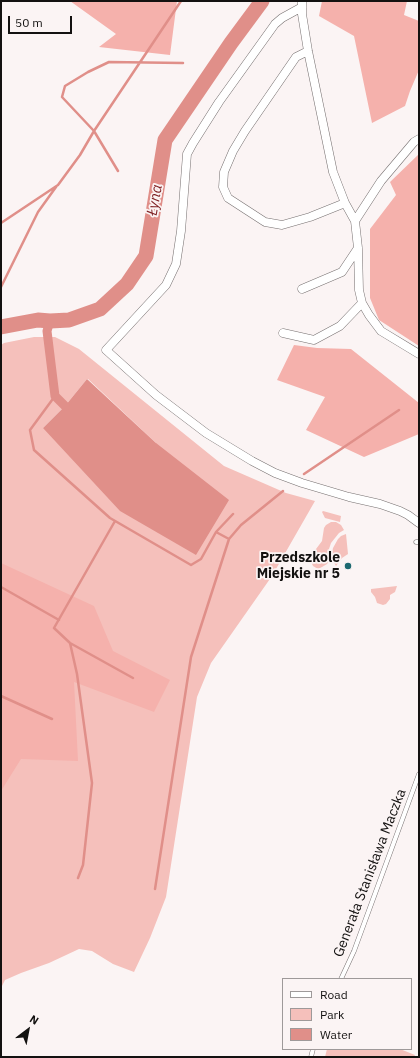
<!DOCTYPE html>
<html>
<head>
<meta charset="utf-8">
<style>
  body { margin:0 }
  #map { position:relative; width:420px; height:1058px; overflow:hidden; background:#fbf4f4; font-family:"IBM Plex Sans",sans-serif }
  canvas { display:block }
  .frame { position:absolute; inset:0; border:2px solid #131110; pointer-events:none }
  .legend { position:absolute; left:282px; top:978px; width:130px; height:72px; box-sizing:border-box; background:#fbf4f4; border:1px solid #9e9999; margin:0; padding:5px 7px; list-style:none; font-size:12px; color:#131110 }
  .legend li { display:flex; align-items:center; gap:8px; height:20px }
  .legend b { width:20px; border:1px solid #9e9999 }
  .north { position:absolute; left:8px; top:1010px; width:40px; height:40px; -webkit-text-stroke:3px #fbf4f4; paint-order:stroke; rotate:32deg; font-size:11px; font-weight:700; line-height:16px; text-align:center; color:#131110 }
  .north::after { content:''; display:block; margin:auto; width:14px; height:18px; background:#131110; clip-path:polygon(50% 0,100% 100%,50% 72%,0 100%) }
  .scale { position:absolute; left:8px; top:16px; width:64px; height:18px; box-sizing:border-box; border:2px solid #131110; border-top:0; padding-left:5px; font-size:12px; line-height:14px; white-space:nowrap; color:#131110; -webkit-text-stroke:3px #fbf4f4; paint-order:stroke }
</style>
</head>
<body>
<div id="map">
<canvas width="420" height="1058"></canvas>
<div class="frame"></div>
<ul class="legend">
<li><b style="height:5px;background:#fff"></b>Road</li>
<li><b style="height:11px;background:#f5c0bb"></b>Park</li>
<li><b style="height:11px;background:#e08f89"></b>Water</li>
</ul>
<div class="north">N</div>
<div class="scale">50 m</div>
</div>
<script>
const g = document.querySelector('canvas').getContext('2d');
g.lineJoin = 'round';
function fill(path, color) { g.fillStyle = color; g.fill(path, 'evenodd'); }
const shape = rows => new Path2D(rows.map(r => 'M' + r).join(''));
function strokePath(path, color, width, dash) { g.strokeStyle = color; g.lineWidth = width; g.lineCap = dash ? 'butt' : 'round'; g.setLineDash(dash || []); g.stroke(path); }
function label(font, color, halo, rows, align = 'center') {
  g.font = font + ' "IBM Plex Sans",sans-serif'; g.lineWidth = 3.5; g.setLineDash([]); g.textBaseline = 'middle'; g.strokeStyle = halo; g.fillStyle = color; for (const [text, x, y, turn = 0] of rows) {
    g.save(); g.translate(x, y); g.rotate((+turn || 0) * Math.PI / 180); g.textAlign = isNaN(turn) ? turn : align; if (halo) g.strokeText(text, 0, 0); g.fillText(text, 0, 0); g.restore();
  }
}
fill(shape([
  [34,337,55,337,79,349,224,466,286,493,315,501,272,576,211,663,197,697,166,897,150,938,134,972,113,964,92,951,79,949,49,963,21,973,5,980,1,988,1,345,4,343],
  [87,379,88,379,156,443,43,428,65,406],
  [323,511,341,516,340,522,325,518,322,512],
  [331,522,336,522,341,525,344,530,339,533,331,543,329,549,328,554,329,561,327,564,322,567,318,569,313,566,309,557,313,553,322,541,324,528,326,525],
  [346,534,348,554,342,558,336,566,332,559,332,552,333,548,338,539,341,536],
  [397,586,395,592,390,595,390,599,386,604,383,605,377,603,375,597,371,592,371,589],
  [327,1049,400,1049,415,1055,414,1057,325,1057]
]), '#f5c0bb');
fill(shape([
  [70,1,177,1,170,55,99,47,116,34],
  [322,1,407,1,404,15,419,21,419,70,410,91,405,106,372,123,354,36,319,16],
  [419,154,419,346,379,320,370,298,370,229,396,195,390,182],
  [294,345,317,348,351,349,419,403,419,434,364,457,306,430,325,397,277,380],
  [1,563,94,606,113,651,170,680,154,712,74,682,78,761,21,759,1,791]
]), '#f5b1ac');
fill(shape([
  [87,379,156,443,229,500,196,555,120,511,43,428,65,406]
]), '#e08f89');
strokePath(shape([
  [118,171,94,131,62,97,65,86,88,72,109,62,183,63],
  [1,223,58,185,80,155,94,131,181,1],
  [1,287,38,212,56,187],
  [55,396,30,430,34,450,110,518,191,565,201,559,216,532,233,514],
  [304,474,399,410],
  [115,521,54,628,70,643,133,678],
  [216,532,229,539],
  [1,587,59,620],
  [70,643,77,674,92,783,83,865,78,878],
  [1,696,52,719],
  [155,889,191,657,229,539,241,525,283,491]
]), '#e08f89', 2.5);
strokePath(shape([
  [50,321,47,331,55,396,65,406]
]), '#e08f89', 9);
strokePath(shape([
  [1,327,38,320,50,321,69,320,100,309,127,284,146,256,165,140,231,43,262,1]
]), '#e08f89', 15);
const service = shape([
  [416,542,419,542],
  [341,979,354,951,419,774],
  [311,1057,313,1049]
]);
const minor = shape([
  [302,1,302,14,308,51,333,172,345,203,355,221,358,248,359,290,362,303,369,315,381,331,419,354],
  [302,7,282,18,275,24,219,102,193,143,187,154,181,231,176,264,166,285,106,350,156,395,206,433,252,461,275,473,302,483,349,497,380,504,400,511,408,515,419,523],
  [308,51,296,57,245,131,233,151,224,172,223,187,228,198,265,222,282,225,310,217,345,203],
  [355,221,381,181,414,142,419,139],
  [302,289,342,272,358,248],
  [283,333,314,340,340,326,362,303]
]);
strokePath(service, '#756f6f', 5);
strokePath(minor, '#756f6f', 9);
strokePath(service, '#fff', 4);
strokePath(minor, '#fff', 8);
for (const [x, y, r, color] of [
  [348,566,4,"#1d6970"]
]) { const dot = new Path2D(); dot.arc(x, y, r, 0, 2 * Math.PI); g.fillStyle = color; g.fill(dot); strokePath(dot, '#fbf4f4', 1.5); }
label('bold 14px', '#131110', '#fbf4f4', [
  ["Przedszkole",340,558],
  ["Miejskie nr 5",340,574]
], 'right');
label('14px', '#131110', '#fbf4f4', [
  ["Generała Stanisława Maczka",370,873,-69]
]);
label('italic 15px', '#7e1f22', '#fbf4f4', [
  ["Łyna",155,200,-80]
]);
</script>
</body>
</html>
